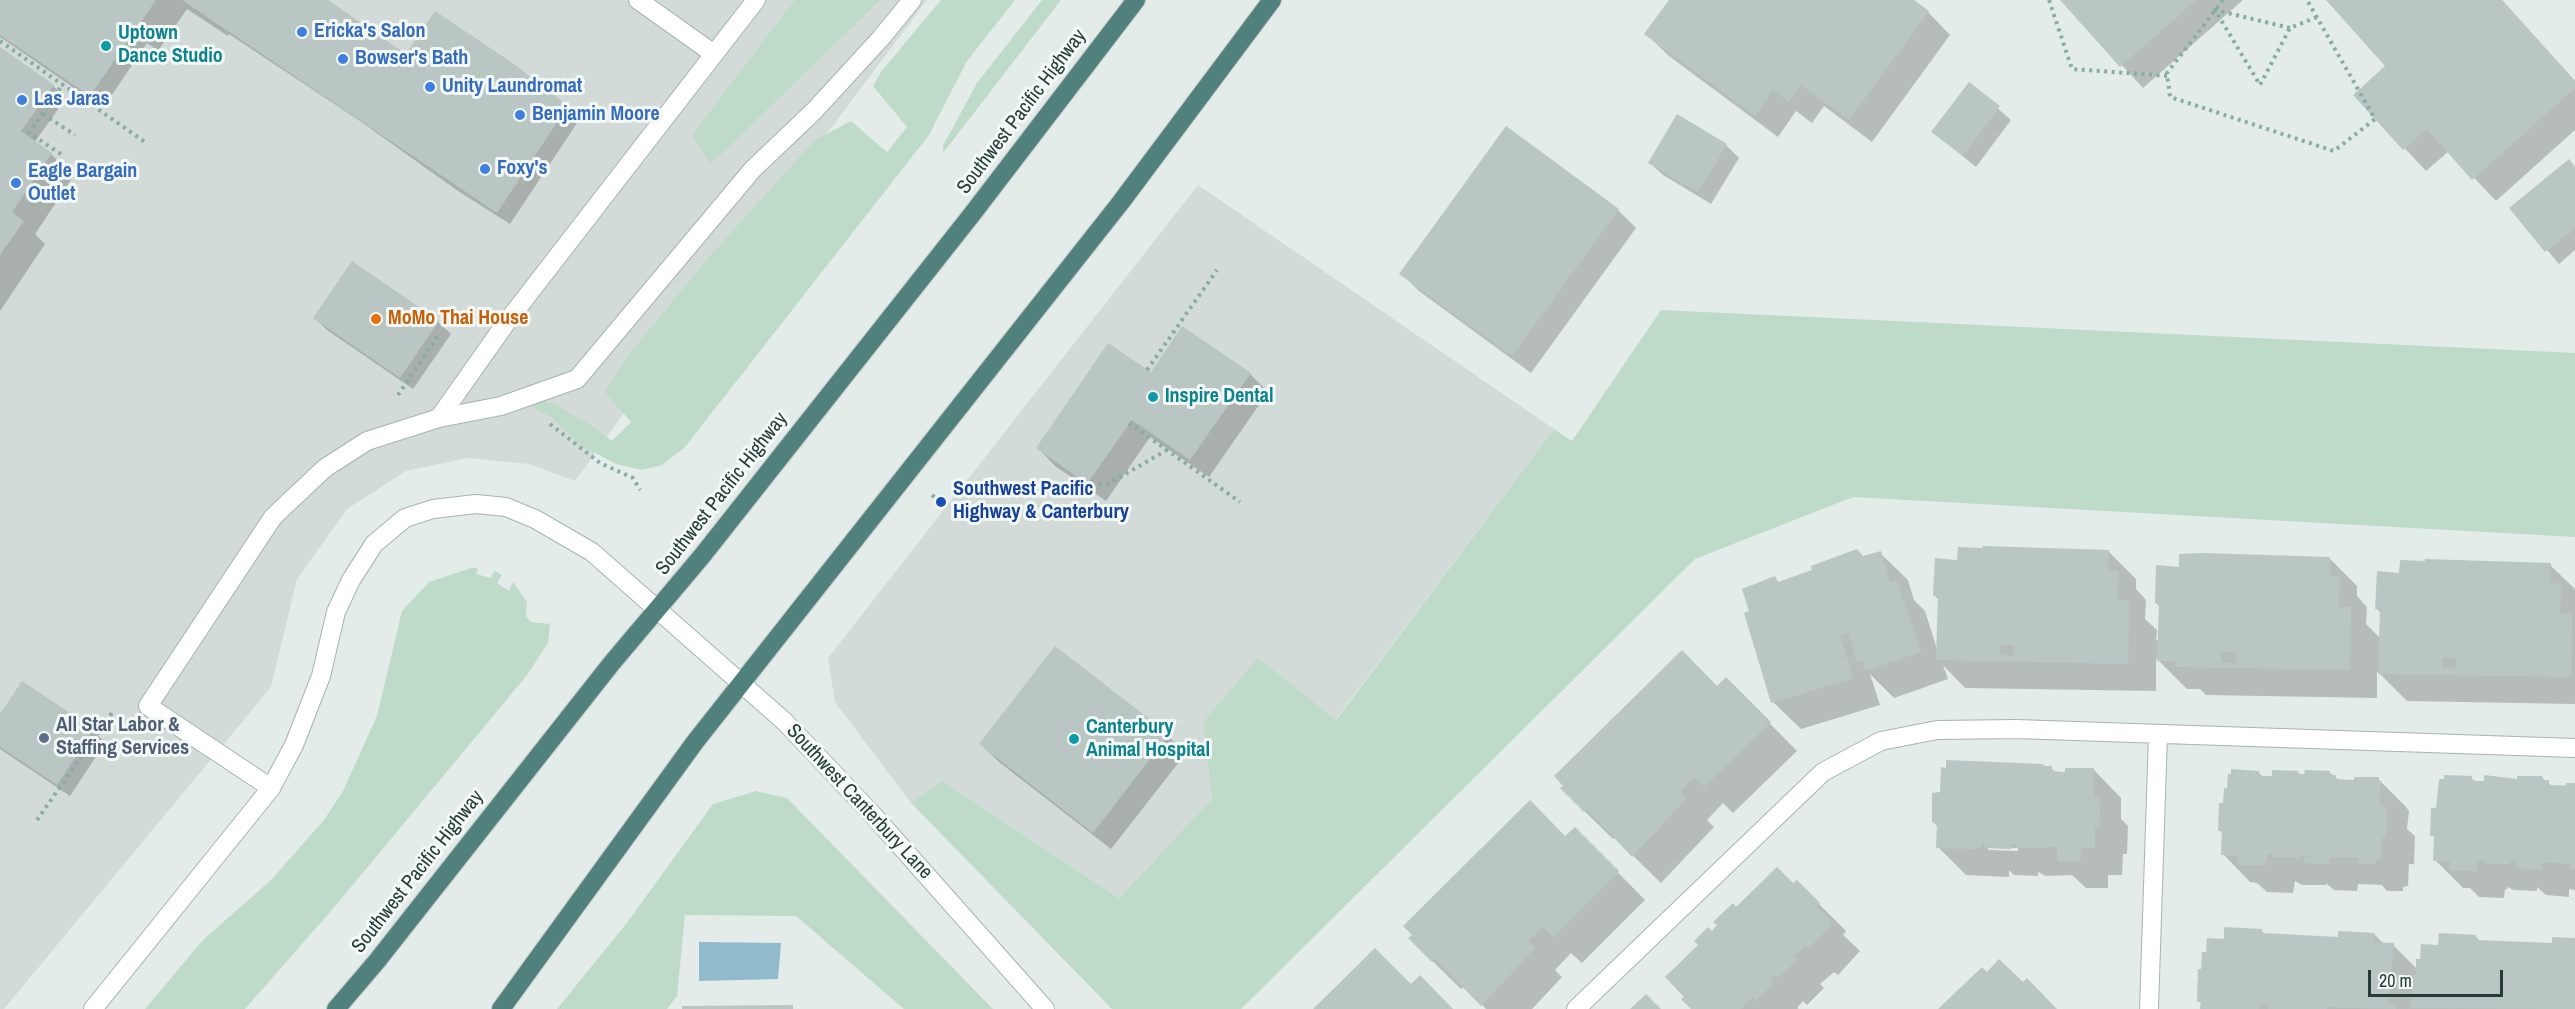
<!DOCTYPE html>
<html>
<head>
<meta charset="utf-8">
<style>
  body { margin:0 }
  #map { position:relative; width:2575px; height:1009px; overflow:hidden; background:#e3ece9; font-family:"Archivo Narrow",sans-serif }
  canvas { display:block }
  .scale { position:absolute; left:2368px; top:970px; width:135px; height:27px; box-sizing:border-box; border:3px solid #253c39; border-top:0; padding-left:8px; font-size:18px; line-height:21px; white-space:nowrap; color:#253c39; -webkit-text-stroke:4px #f4f9f7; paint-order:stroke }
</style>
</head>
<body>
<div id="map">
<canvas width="2575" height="1009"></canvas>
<div class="scale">20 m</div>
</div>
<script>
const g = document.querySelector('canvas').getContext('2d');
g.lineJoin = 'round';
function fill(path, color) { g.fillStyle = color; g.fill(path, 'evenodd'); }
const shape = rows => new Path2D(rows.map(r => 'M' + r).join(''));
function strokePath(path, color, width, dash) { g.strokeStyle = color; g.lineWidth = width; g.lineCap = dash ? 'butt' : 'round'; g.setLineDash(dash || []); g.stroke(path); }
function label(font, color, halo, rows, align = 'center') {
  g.font = font + ' "Archivo Narrow",sans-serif'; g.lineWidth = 6; g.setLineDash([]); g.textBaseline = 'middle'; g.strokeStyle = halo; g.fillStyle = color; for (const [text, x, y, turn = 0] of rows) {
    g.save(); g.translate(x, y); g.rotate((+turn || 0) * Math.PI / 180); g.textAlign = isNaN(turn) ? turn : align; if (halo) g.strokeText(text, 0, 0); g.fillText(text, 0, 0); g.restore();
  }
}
fill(shape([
  [0,0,927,0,786,188,575,481,529,464,467,458,406,471,347,509,297,579,271,687,4,1009,0,1009],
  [1198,185,1554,429,1335,720,1258,659,1203,722,1212,799,1119,898,942,781,911,803,835,702,828,658]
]), '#d2dbd8');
fill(shape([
  [795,0,880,0,711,164,692,135],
  [941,0,1015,0,967,61,929,135,685,447,662,465,642,470,616,464,582,446,551,417,525,403,534,399,554,404,591,425,612,441,631,422,605,392,626,358,710,256,815,140,851,121,887,152,907,127,873,86,881,72],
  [1042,0,1061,0,943,153,943,146,977,83],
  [1661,310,2575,353,2575,537,1853,497,1695,559,1241,1009,1112,1009,911,803,942,781,1119,898,1212,799,1203,722,1258,658,1336,720,1554,429,1572,441],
  [471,568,478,568,476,574,491,578,494,571,502,575,497,583,509,591,513,582,527,602,526,616,531,622,550,624,548,643,527,675,337,904,245,1009,145,1009,203,940,271,880,324,820,343,791,377,716,402,611,429,582],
  [756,791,787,798,993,1009,904,1009,796,916,685,915,677,996,667,1009,557,1009,626,924,713,804]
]), '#bedbca');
fill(shape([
  [699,942,781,943,778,979,699,981]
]), '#91bacc');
fill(shape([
  [0,0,326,0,406,57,567,107,579,120,510,224,458,191,360,121,229,34,228,36,187,9,158,51,147,43,103,108,0,37],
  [1671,0,1911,0,1928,12,1950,35,1872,142,1824,106,1812,123,1796,111,1778,137,1669,56,1646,34],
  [2062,0,2243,0,2143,88],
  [2328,0,2502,0,2575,81,2575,130,2496,201,2449,151,2426,171,2355,95,2387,66],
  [0,49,53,86,66,98,34,143,51,154,73,177,35,234,45,244,0,311],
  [1969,84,2011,120,1976,167,1933,132],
  [1677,116,1726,145,1739,158,1711,204,1663,175,1650,163],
  [1506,129,1618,210,1636,228,1531,373,1419,291,1401,273],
  [2575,167,2575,250,2559,264,2511,208],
  [352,263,438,322,451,334,413,389,327,330,315,318],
  [1151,374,1250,374,1268,392,1209,477,1150,437,1106,501,1055,466,1038,448],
  [2108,551,2136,579,2136,589,2146,600,2145,619,2157,630,2156,640,2159,640,2160,607,2156,603,2180,568,2329,558,2357,586,2357,596,2367,607,2366,624,2380,638,2381,613,2377,609,2401,574,2550,565,2575,589,2575,704,2407,701,2377,671,2377,698,2206,695,2200,689,2187,689,2156,658,2156,691,1965,688,1943,665,1948,679,1894,698,1870,674,1880,705,1801,729,1773,702,1751,612,1775,578,1779,583,1880,553,1908,580,1914,600,1925,611,1937,649,1939,600,1935,596,1959,561],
  [1056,648,1168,736,1186,753,1111,849,999,762,981,744],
  [1726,679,1797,751,1733,813,1723,803,1707,820,1714,827,1661,883,1618,841,1616,835,1613,839,1562,789,1717,688],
  [0,716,93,730,105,743,70,796,0,749],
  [2043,765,2051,768,2056,773,2094,770,2121,798,2121,819,2128,826,2127,854,2123,854,2122,875,2108,875,2108,888,2086,888,2072,875,2046,876,2038,872,2038,876,2014,875,2009,870,2009,877,1966,875,1938,847,1938,827,1933,822],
  [1986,847,2018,848,2018,851,1989,850],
  [2298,772,2301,776,2330,773,2340,781,2378,779,2406,807,2409,811,2407,829,2415,836,2414,864,2409,864,2408,886,2403,887,2403,891,2387,891,2382,885,2358,884,2357,891,2334,890,2326,883,2326,885,2302,885,2295,881,2293,893,2267,892,2257,883,2250,882,2223,854,2223,834,2219,830,2225,804,2259,773,2263,777,2273,778],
  [2471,778,2476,782,2542,778,2552,786,2575,785,2575,890,2569,889,2569,897,2546,895,2537,887,2537,891,2514,890,2507,887,2507,890,2505,889,2504,898,2479,897,2470,888,2463,888,2435,860,2436,839,2432,835,2437,809],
  [1575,829,1645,900,1582,963,1571,953,1555,970,1562,977,1532,1009,1486,1009,1464,986,1461,989,1410,939,1565,838],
  [1797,882,1846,931,1843,935,1860,951,1838,975,1834,972,1820,984,1824,988,1807,1005,1803,1001,1797,1008,1799,1009,1693,1009,1712,933,1737,909],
  [2261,930,2266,935,2339,938,2374,934,2384,944,2393,945,2417,969,2422,960,2440,947,2476,937,2481,942,2553,944,2575,940,2575,1009,2202,1009,2202,1005,2199,1001,2208,954,2225,940]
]), '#0003');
fill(shape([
  [0,0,156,0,90,96,0,35],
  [182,0,328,0,406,54,435,11,514,64,568,106,497,213],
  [1669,0,1914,0,1929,11,1849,120,1801,85,1789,102,1773,90,1755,116,1644,34],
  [2060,0,2196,0,2120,67],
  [2326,0,2502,0,2575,81,2575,88,2472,180,2427,129,2403,150,2353,95,2385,66],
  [0,47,54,85,21,131,52,153,12,212,24,221,0,255],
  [1969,82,2000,106,1963,156,1931,132],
  [1677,114,1727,144,1698,192,1648,163],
  [1506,126,1619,209,1512,356,1399,274],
  [2569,159,2575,167,2575,228,2545,252,2509,208],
  [352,261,439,321,400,378,313,318],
  [1182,326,1251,373,1190,460,1132,420,1087,484,1036,448,1108,343,1151,372],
  [1983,546,2109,550,2108,570,2119,571,2117,600,2129,601,2128,664,1936,660,1938,596,1933,596,1935,558,1957,560,1958,547,1982,548],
  [2000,645,2014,645,2014,656,2000,655],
  [1857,549,1863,556,1881,551,1890,583,1897,581,1921,652,1865,671,1862,661,1857,662,1848,633,1840,635,1853,678,1771,703,1744,613,1749,611,1742,589,1775,576,1778,582,1812,570,1811,566],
  [2204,553,2330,557,2330,576,2340,577,2339,607,2351,607,2350,670,2177,667,2177,662,2157,661,2159,603,2155,603,2156,565,2179,567,2179,554],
  [2221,652,2236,652,2236,663,2221,662],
  [2425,559,2551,563,2550,583,2561,584,2560,614,2572,614,2571,677,2378,674,2380,609,2375,609,2377,571,2399,573,2400,560,2425,561],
  [2443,658,2457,658,2456,669,2442,668],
  [1055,646,1169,734,1093,833,979,744],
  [1682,650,1717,686,1726,677,1771,722,1704,787,1695,777,1680,791,1687,798,1632,857,1587,809,1584,812,1560,788,1563,786,1554,776],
  [22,681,94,729,57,785,0,747,0,714],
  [1946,760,2043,764,2043,766,2052,766,2051,771,2065,772,2065,768,2094,768,2094,797,2101,797,2099,827,2095,827,2095,848,2081,848,2080,861,2057,861,2057,847,2017,848,2017,845,2011,845,2011,849,1985,848,1985,844,1982,844,1981,849,1936,848,1937,823,1932,822,1932,793,1940,792,1941,767,1946,768],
  [2231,769,2259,771,2259,776,2272,776,2272,770,2298,771,2298,774,2304,774,2305,770,2330,771,2330,775,2336,775,2336,779,2354,780,2354,777,2379,777,2379,781,2381,781,2380,805,2387,807,2386,837,2382,837,2381,859,2376,860,2376,864,2358,863,2358,858,2330,857,2330,864,2304,863,2305,856,2299,855,2299,858,2273,857,2273,854,2268,854,2265,866,2238,865,2238,856,2221,855,2222,831,2218,831,2219,803,2223,803,2224,788,2227,788,2228,774,2231,774],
  [2444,775,2472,776,2471,781,2484,781,2484,775,2517,779,2517,776,2543,776,2542,780,2549,780,2549,785,2566,786,2566,783,2575,783,2575,869,2570,869,2570,864,2542,862,2542,870,2516,868,2516,861,2510,861,2510,864,2484,863,2484,860,2480,859,2480,862,2477,862,2477,871,2450,870,2450,861,2433,861,2434,836,2430,836,2431,808,2436,808,2439,779,2444,779],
  [1530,800,1565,836,1575,827,1619,871,1553,937,1543,927,1528,941,1535,948,1481,1006,1435,959,1432,962,1408,938,1412,935,1403,926],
  [1777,867,1793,883,1797,880,1820,903,1816,906,1833,923,1809,948,1805,945,1794,956,1797,960,1778,978,1775,974,1771,979,1774,982,1756,1001,1752,997,1740,1009,1691,1009,1681,999,1684,997,1665,977,1698,945,1694,941,1708,927,1712,931,1717,925,1713,922,1733,903,1736,907],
  [2224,927,2262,929,2262,933,2338,937,2338,931,2375,933,2374,942,2394,943,2388,1004,2396,1004,2396,1009,2327,1007,2327,1009,2268,1009,2268,1004,2260,1004,2259,1009,2200,1009,2201,1002,2197,1002,2198,969,2201,969,2202,952,2206,952,2207,938,2224,939],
  [2439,933,2476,935,2476,940,2552,943,2552,937,2575,938,2575,1009,2411,1008,2413,975,2416,975,2416,959,2420,959,2421,944,2438,945],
  [1375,948,1411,984,1420,975,1453,1009,1313,1009],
  [1999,959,2023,982,2027,978,2057,1009,1938,1009,1982,967,1987,972],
  [1646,994,1661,1009,1630,1009],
  [793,1005,793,1009,682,1009,682,1006]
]), '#b9c6c3');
const service = shape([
  [638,0,714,54],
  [439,418,506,323,756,0],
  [271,788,148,706,273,517,325,468,367,441,439,418,501,406,577,379,753,169,814,111,881,38,912,0]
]);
const minor = shape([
  [93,1009,271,788,294,745,321,676,336,612,351,580,374,544,405,518,433,509,476,504,506,507,535,519,592,552,742,684,785,722,873,815,1045,1009],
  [1576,1009,1823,772,1881,741,1937,730,2016,729,2575,748],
  [2149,1009,2158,734]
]);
const trunk = shape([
  [336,1009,377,961,611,664,702,556,973,213,1136,0],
  [501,1009,695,742,1121,202,1272,0]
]);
strokePath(service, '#a6b4b1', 20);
strokePath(minor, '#a6b4b1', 20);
strokePath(trunk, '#c2c8c8', 20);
strokePath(shape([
  [2049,0,2072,69,2168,76],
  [2223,0,2167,73,2170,97,2334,151,2375,119,2307,0],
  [2290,28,2215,10,2260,85,2290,28,2317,17],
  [0,41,145,142],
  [43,114,75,135],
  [61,154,29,133,63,84],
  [1147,370,1217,270],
  [398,395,439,334],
  [1129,423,1240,502],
  [550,424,600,463,633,478,640,490],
  [1076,485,1108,484,1167,450],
  [932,495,941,502],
  [37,820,114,710]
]), '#87aca6', 4, [3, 4.5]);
strokePath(service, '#fff', 18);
strokePath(minor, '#fff', 18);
strokePath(trunk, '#50817c', 18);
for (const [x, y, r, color] of [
  [302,32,6,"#3f7fe0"],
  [106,46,6,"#0f9aa8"],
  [343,59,6,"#3f7fe0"],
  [430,87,6,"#3f7fe0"],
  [22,100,6,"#3f7fe0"],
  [520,115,6,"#3f7fe0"],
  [485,169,6,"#3f7fe0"],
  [16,183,6,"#3f7fe0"],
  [376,319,6,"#e8710a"],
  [1153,397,6,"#0f9aa8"],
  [941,502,6,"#1a4fb4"],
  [44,738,6,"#5c6f8a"],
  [1074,739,6,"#0f9aa8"]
]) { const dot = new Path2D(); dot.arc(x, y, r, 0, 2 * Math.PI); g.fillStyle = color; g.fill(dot); strokePath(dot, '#f4f9f7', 2); }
label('bold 20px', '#366cbe', '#f4f9f7', [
  ["Ericka's Salon",314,32],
  ["Bowser's Bath",355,59],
  ["Unity Laundromat",442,87],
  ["Las Jaras",34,100],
  ["Benjamin Moore",532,115],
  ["Foxy's",497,169],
  ["Eagle Bargain",28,172],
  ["Outlet",28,195]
], 'left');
label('bold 20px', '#0d838f', '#f4f9f7', [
  ["Uptown",118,34],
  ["Dance Studio",118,57],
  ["Inspire Dental",1165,397],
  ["Canterbury",1086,728],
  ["Animal Hospital",1086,751]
], 'left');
label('20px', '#253c39', '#f4f9f7', [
  ["Southwest Pacific Highway",1022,112,-53],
  ["Southwest Pacific Highway",722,494,-52],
  ["Southwest Canterbury Lane",859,802,47],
  ["Southwest Pacific Highway",418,872,-52]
]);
label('bold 20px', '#c56008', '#f4f9f7', [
  ["MoMo Thai House",388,319]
], 'left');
label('bold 20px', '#164399', '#f4f9f7', [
  ["Southwest Pacific",953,490],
  ["Highway & Canterbury",953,513]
], 'left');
label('bold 20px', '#4e5e75', '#f4f9f7', [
  ["All Star Labor &",56,726],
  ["Staffing Services",56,749]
], 'left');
</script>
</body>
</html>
